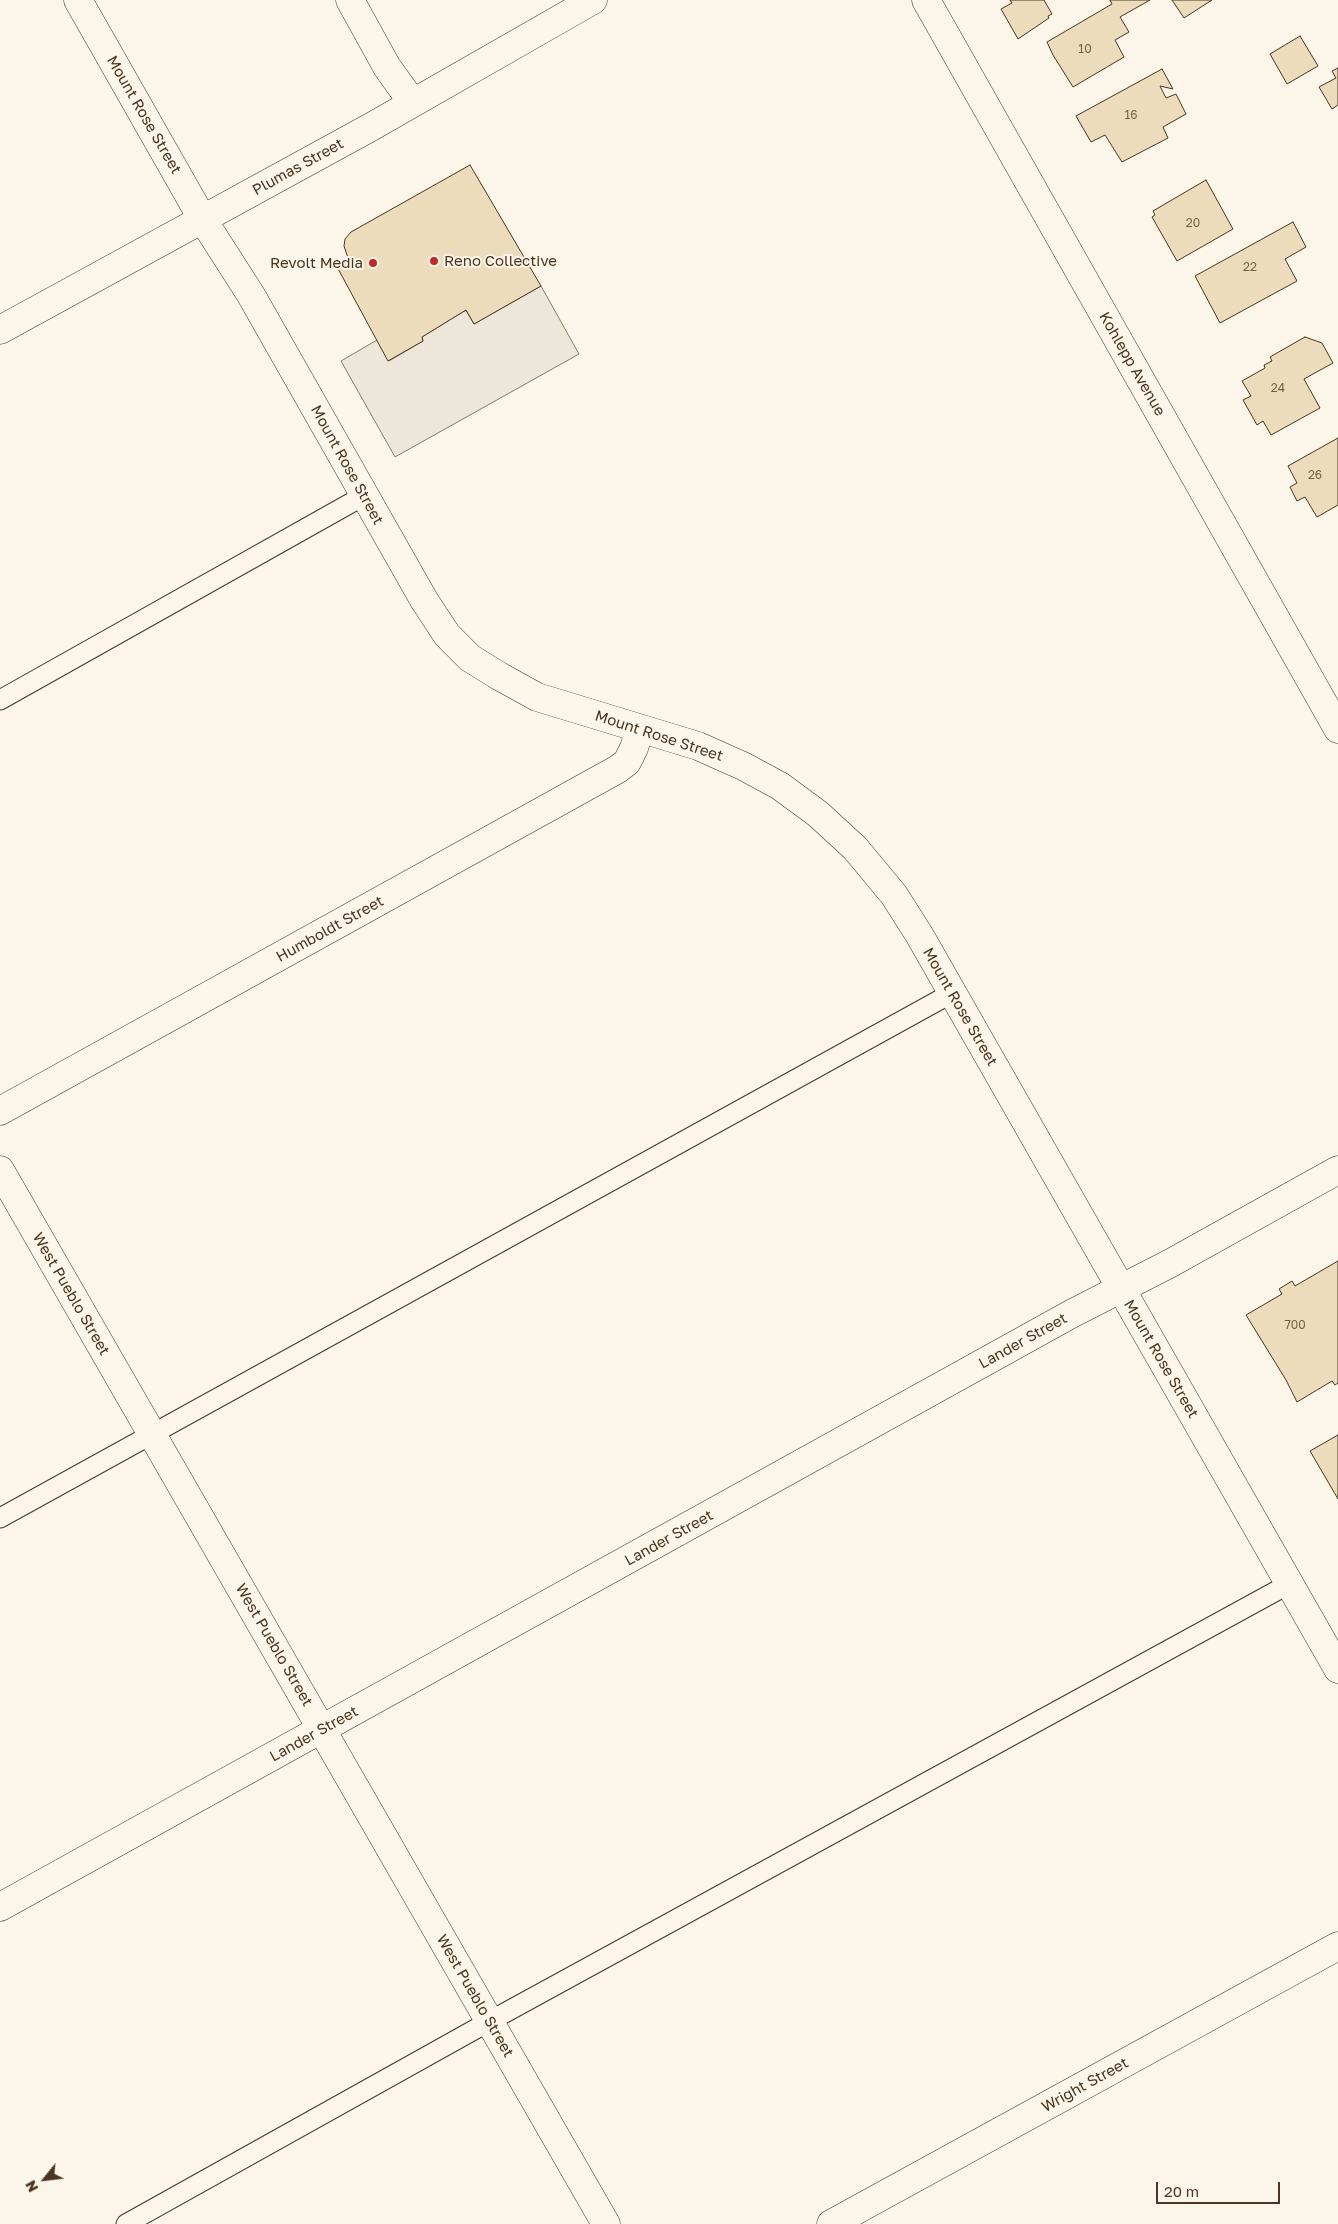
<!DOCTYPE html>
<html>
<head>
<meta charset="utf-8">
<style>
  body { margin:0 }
  #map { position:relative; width:1338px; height:2224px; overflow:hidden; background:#fbf6e9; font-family:"Golos Text",sans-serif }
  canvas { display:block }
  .north { position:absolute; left:20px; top:2154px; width:50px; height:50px; -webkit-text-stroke:4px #fbf6e9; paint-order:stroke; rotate:241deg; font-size:14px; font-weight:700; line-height:20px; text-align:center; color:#4a3520 }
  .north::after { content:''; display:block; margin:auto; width:18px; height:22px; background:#4a3520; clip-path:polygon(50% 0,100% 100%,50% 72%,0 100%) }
  .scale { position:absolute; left:1156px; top:2182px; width:124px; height:22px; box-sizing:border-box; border:2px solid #4a3520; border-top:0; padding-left:6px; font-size:15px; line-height:18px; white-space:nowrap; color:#4a3520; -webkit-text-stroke:4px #fbf6e9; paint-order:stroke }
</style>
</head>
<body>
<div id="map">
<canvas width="1338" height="2224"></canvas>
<div class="north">N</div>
<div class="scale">20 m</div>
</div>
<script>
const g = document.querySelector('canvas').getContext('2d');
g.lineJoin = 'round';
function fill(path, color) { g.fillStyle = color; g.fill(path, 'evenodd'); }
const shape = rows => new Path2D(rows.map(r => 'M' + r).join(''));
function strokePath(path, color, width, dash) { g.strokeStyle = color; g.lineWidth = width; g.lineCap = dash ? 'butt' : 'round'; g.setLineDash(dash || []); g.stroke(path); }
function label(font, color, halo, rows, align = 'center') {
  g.font = font + ' "Golos Text",sans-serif'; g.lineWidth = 4; g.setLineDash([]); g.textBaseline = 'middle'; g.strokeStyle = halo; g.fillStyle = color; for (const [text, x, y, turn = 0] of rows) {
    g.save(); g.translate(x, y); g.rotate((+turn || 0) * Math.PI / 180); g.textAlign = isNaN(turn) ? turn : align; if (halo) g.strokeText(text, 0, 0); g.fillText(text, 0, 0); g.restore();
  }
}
const parking = shape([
  [541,286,579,354,395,457,341,361,377,340,389,361,423,341,422,337,466,310,474,324,541,286]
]);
fill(parking, '#ede7d9');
strokePath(parking, '#887966', 1);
const building = shape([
  [1010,0,1044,0,1052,14,1048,16,1049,18,1018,39,1001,9,1012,3,1010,0],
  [1110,0,1150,0,1120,17,1129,32,1115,40,1124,57,1073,87,1053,55,1047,42,1112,4,1110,0],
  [1172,0,1212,0,1184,18,1172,0],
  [1300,36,1318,66,1287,84,1270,54,1300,36],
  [1338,68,1338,105,1332,109,1319,87,1336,78,1332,71,1338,68],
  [1162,69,1173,89,1160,86,1166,98,1176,94,1186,114,1163,127,1168,138,1122,162,1105,135,1091,142,1076,116,1162,69],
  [470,165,541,286,474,324,466,310,422,337,423,341,388,361,336,265,348,258,344,246,345,239,351,232,470,165],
  [1206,180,1233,229,1177,261,1152,217,1155,215,1153,211,1206,180],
  [1293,222,1306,247,1285,259,1297,281,1220,323,1195,276,1293,222],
  [1305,337,1322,343,1333,363,1304,379,1320,408,1271,435,1263,421,1257,425,1243,400,1251,396,1242,381,1265,368,1264,365,1272,361,1270,357,1305,337],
  [1338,438,1338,505,1317,517,1305,497,1297,501,1290,487,1297,483,1288,466,1338,438],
  [1338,1261,1338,1383,1335,1385,1332,1381,1297,1402,1286,1380,1246,1315,1282,1294,1279,1289,1292,1281,1295,1286,1338,1261],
  [1338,1435,1338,1499,1310,1451,1338,1435]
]);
fill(building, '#ecdcbc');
strokePath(building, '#4a3520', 1);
const service = shape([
  [0,700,365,495],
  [0,1518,952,993],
  [126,2224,490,2021,1289,1584]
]);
const minor = shape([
  [350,0,387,67,412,102],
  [926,0,1338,729],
  [0,1111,618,769,627,762,634,748,640,729],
  [0,1170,606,2224],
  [0,1907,1073,1313,1169,1264,1338,1170],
  [831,2224,1338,1946]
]);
const tertiary = shape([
  [78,0,203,220,251,295,424,600,447,635,470,658,499,676,537,697,698,746,743,766,780,786,818,814,855,848,894,895,920,936,1338,1669],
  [0,330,371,127,593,0]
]);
strokePath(service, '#4a3520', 21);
strokePath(minor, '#4a3520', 29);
strokePath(tertiary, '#4a3520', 29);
strokePath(service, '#fbf6e9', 19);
strokePath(minor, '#fbf6e9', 28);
strokePath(tertiary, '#fbf6e9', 28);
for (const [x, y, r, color] of [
  [434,261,5,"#c62828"],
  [373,263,5,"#c62828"]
]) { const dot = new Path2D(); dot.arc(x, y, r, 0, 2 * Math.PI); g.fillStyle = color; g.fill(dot); strokePath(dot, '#fbf6e9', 2); }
label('12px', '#725f47', null, [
  ["10",1085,49],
  ["16",1131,115],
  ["20",1193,223],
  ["22",1250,267],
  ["24",1278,388],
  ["26",1315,475],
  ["700",1295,1325]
]);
label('15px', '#4a3520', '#fbf6e9', [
  ["Mount Rose Street",144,115,60],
  ["Plumas Street",298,167,-29],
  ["Kohlepp Avenue",1132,364,60],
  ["Mount Rose Street",347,465,61],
  ["Mount Rose Street",659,736,18],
  ["Humboldt Street",330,929,-29],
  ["Mount Rose Street",960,1007,60],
  ["West Pueblo Street",71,1294,60],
  ["Lander Street",1023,1341,-29],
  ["Mount Rose Street",1161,1359,60],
  ["Lander Street",669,1538,-29],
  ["West Pueblo Street",274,1645,60],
  ["Lander Street",314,1734,-29],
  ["West Pueblo Street",475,1996,60],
  ["Wright Street",1085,2085,-29]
]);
label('15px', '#4a3520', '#fbf6e9', [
  ["Reno Collective",444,261],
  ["Revolt Media",363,263,"right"]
], 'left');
</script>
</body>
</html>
